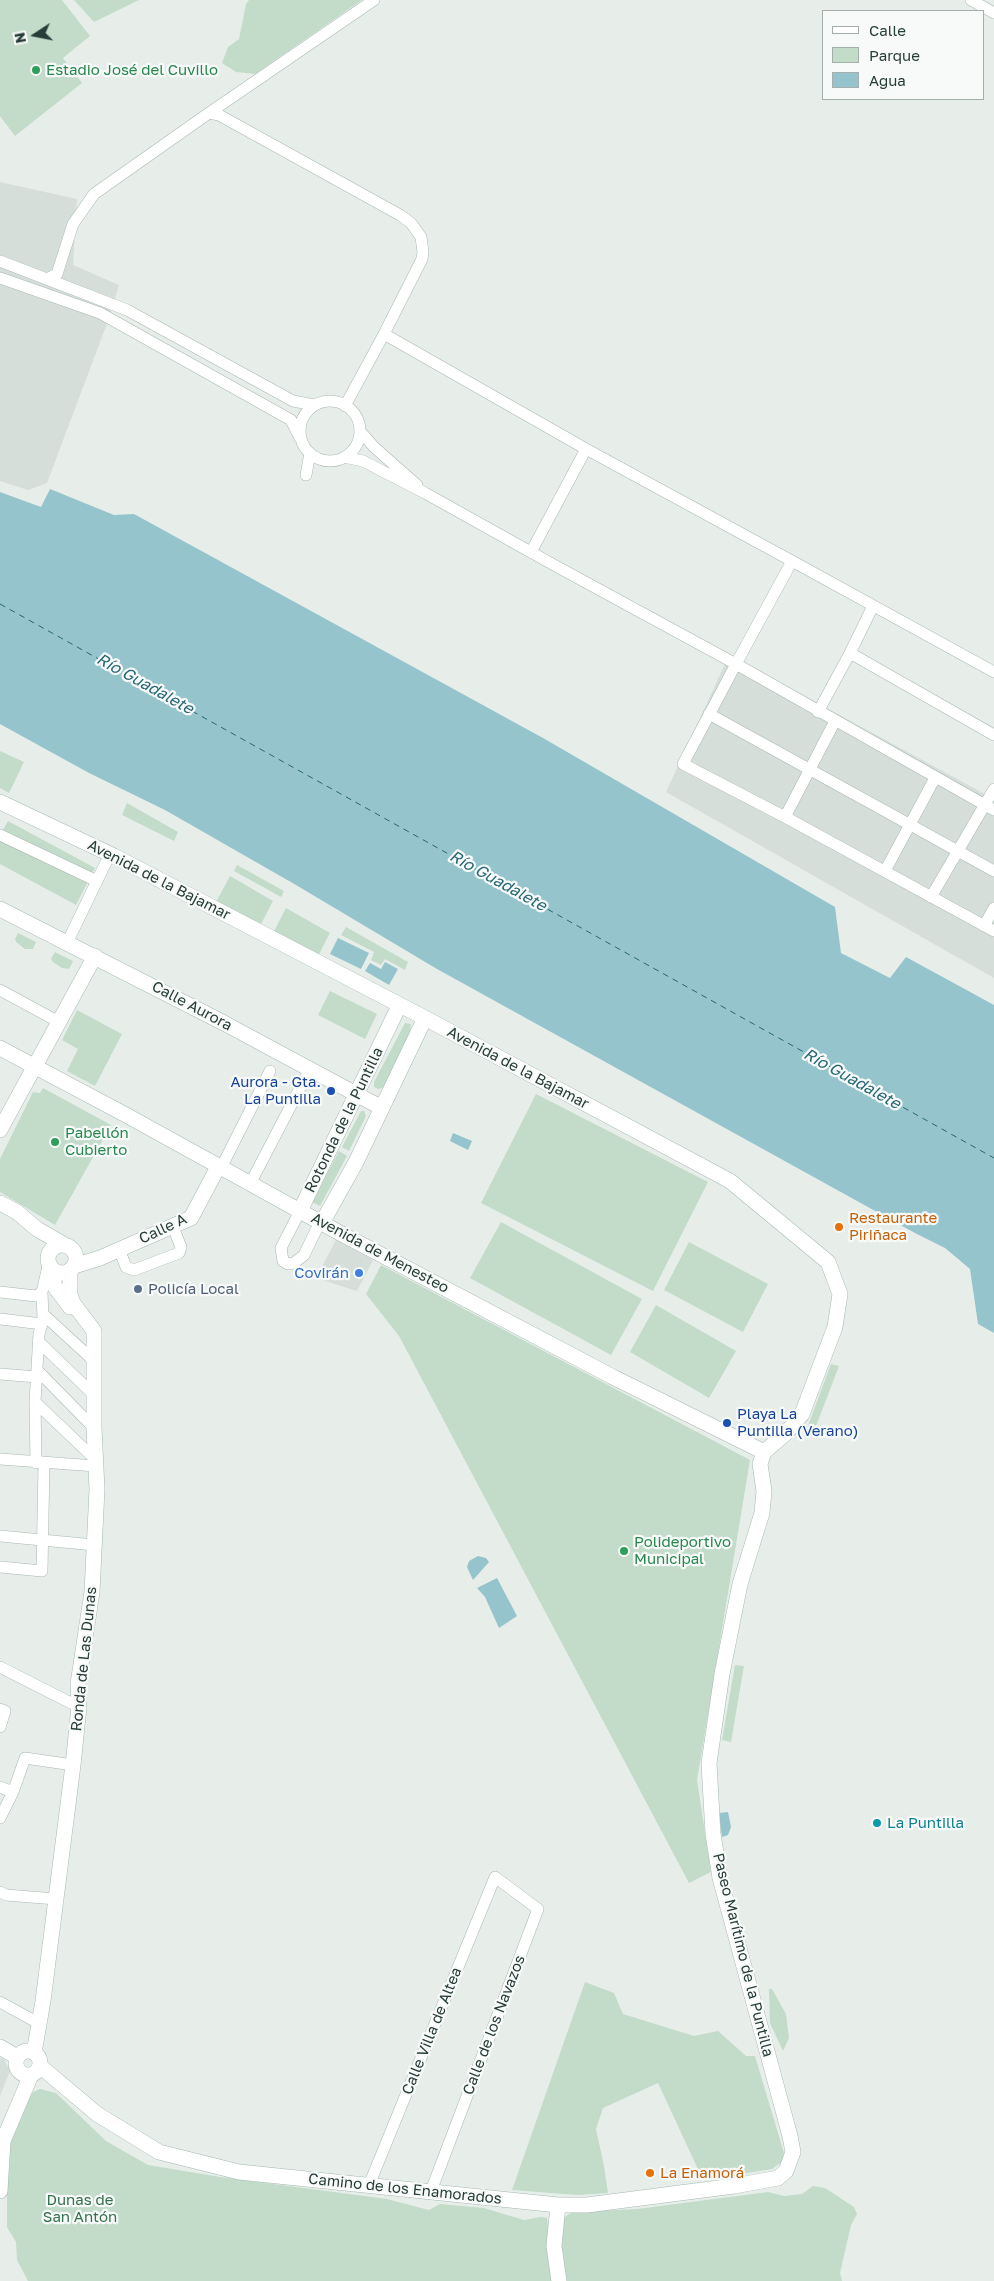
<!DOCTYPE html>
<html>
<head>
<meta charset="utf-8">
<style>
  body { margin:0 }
  #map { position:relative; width:994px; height:2281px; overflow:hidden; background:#e7eeea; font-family:"Golos Text",sans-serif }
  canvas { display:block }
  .legend { position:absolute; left:822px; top:10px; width:162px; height:90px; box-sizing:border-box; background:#f7faf9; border:1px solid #a4afac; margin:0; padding:6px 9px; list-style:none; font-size:15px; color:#273e38 }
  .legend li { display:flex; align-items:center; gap:10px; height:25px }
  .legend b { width:25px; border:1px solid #a4afac }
  .north { position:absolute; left:10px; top:10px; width:50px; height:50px; -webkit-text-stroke:4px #f7faf9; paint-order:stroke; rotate:259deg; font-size:14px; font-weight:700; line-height:20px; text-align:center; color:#273e38 }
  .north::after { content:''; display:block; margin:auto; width:18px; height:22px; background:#273e38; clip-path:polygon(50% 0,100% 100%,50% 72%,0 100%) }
</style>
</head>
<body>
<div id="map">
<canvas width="994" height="2281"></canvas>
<ul class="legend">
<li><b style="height:6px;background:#fff"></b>Calle</li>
<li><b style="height:14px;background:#c2dcc9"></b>Parque</li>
<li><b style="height:14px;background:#95c4cc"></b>Agua</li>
</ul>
<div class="north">N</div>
</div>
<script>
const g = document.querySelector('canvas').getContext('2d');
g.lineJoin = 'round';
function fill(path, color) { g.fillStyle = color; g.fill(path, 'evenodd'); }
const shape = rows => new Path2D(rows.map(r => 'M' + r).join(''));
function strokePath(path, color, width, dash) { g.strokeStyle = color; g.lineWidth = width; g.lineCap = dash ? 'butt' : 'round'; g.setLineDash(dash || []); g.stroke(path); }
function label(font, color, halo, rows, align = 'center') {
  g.font = font + ' "Golos Text",sans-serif'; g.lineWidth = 4.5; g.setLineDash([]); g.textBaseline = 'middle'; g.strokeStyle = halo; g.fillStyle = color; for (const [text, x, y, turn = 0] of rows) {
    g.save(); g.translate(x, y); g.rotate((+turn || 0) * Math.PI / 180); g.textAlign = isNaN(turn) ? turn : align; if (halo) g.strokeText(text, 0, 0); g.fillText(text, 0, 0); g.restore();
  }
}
fill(shape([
  [0,182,77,199,73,265,119,285,108,321,47,483,28,490,0,481],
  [729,655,994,799,994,978,666,792],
  [336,1240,373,1260,357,1291,316,1278],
  [0,2058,4,2059,10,2071,0,2096]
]), '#d5ded9');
fill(shape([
  [0,0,62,0,90,36,63,58,82,83,15,136,0,116],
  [74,0,139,0,94,22],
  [249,0,362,0,255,74,236,72,222,63,228,47,239,39,246,4],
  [0,751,24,762,9,793,0,788],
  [127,803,178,832,174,841,122,815],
  [8,821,95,868,76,905,0,864,0,835],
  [237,865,284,891,281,897,234,871],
  [230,876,273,901,260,926,215,904],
  [286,908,330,933,318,956,273,933],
  [346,927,408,962,405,970,385,959,381,965,371,960,374,952,341,935],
  [18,933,36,942,33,949,25,949,16,942,15,939],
  [55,952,73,961,69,969,62,968,53,962,51,959],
  [330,991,377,1014,365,1039,318,1015],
  [77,1010,122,1034,95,1086,67,1071,78,1049,62,1040],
  [405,1023,411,1024,410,1033,383,1088,378,1089,374,1087,374,1082],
  [43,1088,111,1125,55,1225,0,1192,0,1159,33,1092,40,1093],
  [536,1094,708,1182,653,1291,481,1203],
  [361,1111,364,1111,366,1116,349,1151,342,1147],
  [339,1151,347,1156,320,1206,312,1202],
  [501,1222,642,1299,611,1355,470,1278],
  [689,1242,768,1284,743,1332,664,1290],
  [381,1265,750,1460,697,1780,711,1872,689,1883,399,1336,366,1294],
  [656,1305,736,1351,709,1398,630,1352],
  [831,1364,839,1366,813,1434,806,1431],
  [735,1665,744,1666,731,1742,722,1740],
  [585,1982,614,1993,623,2014,694,2036,718,2031,746,2056,755,2056,784,2153,782,2162,772,2169,703,2180,658,2083,603,2108,596,2129,604,2166,608,2193,578,2195,512,2190],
  [769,1989,772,1989,786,2014,789,2038,783,2051,770,2023],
  [40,2089,56,2093,106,2141,148,2165,220,2177,387,2199,429,2210,440,2204,484,2208,524,2220,541,2217,547,2218,554,2281,28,2281,17,2260,16,2242,7,2227,7,2170,9,2146,26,2103,33,2092],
  [813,2186,825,2188,854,2207,857,2214,851,2225,840,2273,842,2281,563,2281,560,2227,566,2216,573,2212,637,2209,768,2192,784,2196,802,2194]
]), '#c2dcc9');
fill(shape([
  [50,489,114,515,134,514,543,738,835,907,841,953,890,978,906,957,994,1005,994,1333,978,1324,970,1269,945,1248,915,1233,437,969,296,885,165,810,89,773,0,724,0,492,41,507],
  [338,938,369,953,361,969,330,954],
  [385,962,398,969,389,985,365,971,370,963,381,969],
  [453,1133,472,1141,468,1150,450,1141],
  [478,1556,486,1558,489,1562,473,1580,467,1567,469,1561],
  [497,1578,517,1616,499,1628,485,1597,477,1588],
  [728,1812,731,1827,728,1835,722,1837,719,1813]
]), '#95c4cc');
strokePath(shape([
  [0,604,994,1158]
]), '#276875', 1, [6, 5]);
const street = shape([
  [971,0,994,13],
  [209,113,374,0],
  [0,261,127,310,293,401,314,405],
  [0,278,100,313,291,420,300,438],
  [49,278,57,274,73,224,94,194,209,113,219,115,400,215,411,223,421,237,423,252,422,259,384,334],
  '300 431a30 30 0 1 1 60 0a30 30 0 1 1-60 0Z',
  [345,406,384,334,586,449],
  [360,431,374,447,417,485],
  [344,457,363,461,425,493,554,565,736,664,792,561,586,449,531,552],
  [306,475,310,453],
  [792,561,994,672],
  [850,653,873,606],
  [818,712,850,653,994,735],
  [709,714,994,871],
  [994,810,736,664,683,764,785,817,994,931],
  [785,817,835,721],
  [0,835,97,881],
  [885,871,935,778],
  [931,897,994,789],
  [984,926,994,908],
  [67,943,110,854],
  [0,990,59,1022],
  [221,1168,270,1071],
  [250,1184,310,1069],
  [300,1211,281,1248,283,1261,288,1264,294,1263,304,1255,320,1222],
  [119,1249,126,1267,134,1270,179,1253,181,1247,173,1227],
  [0,1292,36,1296,42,1292,48,1266],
  [43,1314,94,1361],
  [0,1319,42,1324],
  [38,1341,94,1395],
  [37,1370,94,1428],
  [0,1374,37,1377],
  [35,1402,96,1460],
  [0,1459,96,1466],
  [36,1463,35,1402,39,1334,43,1319,42,1292],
  [0,1536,94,1545],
  [0,1567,42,1571,44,1463],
  [0,1667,79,1707],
  [0,1709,5,1711,0,1727],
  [0,1787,13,1792],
  [0,1818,13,1792,25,1758,73,1765],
  [0,1892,6,1895,56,1899],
  [0,2002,40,2024],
  [369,2185,495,1877,538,1909,431,2191]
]);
const secondary = shape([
  [0,802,114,856,425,1018,730,1181,828,1262,840,1294,835,1327,802,1414,786,1433,764,1452,760,1464,764,1491,762,1513,740,1584,722,1674,709,1763,713,1834,720,1878,790,2136,793,2152,786,2171,778,2178,734,2186,587,2205,558,2205,239,2172,159,2152,97,2114,40,2066],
  [0,909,222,1022,382,1108],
  [0,1048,126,1115,338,1232,613,1377,764,1452],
  [0,1130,95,956],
  [0,1203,17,1212,37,1229,63,1244],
  [300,1211,399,1006],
  [322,1223,356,1162,425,1018],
  '48 1259a14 14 0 1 1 28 0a14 14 0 1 1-28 0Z',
  [74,1266,100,1258,191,1218,218,1167],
  [51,1269,55,1287,70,1307],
  [0,2047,17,2057],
  '16 2063a12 12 0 1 1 24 0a12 12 0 1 1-24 0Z',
  [34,2053,43,2001,73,1765,79,1707,78,1684,92,1592,97,1489,94,1428,94,1331,73,1303,70,1295,70,1270],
  [0,2191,3,2141,31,2075],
  [558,2205,554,2246,559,2281]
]);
strokePath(street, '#aab6b1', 12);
strokePath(secondary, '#a6b8b2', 16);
strokePath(street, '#fff', 11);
strokePath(secondary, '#fff', 15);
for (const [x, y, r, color] of [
  [36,70,5,"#2e9e5b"],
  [331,1091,5,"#1a4fb4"],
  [55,1142,5,"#2e9e5b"],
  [839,1227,5,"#e8710a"],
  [359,1273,5,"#3f7fe0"],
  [138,1289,5,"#5c6f8a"],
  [727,1423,5,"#1a4fb4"],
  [624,1551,5,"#2e9e5b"],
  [877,1823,5,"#0f9aa8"],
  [650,2173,5,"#e8710a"]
]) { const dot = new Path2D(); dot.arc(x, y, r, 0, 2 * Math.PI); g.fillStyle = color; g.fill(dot); strokePath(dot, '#f7faf9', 2); }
label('15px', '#27864d', '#f7faf9', [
  ["Estadio José del Cuvillo",46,70],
  ["Pabellón",65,1133],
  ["Cubierto",65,1150],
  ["Polideportivo",634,1542],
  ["Municipal",634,1559]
], 'left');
label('15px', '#273e38', '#f7faf9', [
  ["Avenida de la Bajamar",159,880,27],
  ["Calle Aurora",192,1006,28],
  ["Avenida de la Bajamar",518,1068,28],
  ["Rotonda de la Puntilla",344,1120,-64],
  ["Calle A",163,1229,-25],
  ["Avenida de Menesteo",380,1253,28],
  ["Ronda de Las Dunas",84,1659,-84],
  ["Paseo Marítimo de la Puntilla",743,1955,76],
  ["Calle de los Navazos",494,2025,-69],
  ["Calle Villa de Altea",432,2031,-68],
  ["Camino de los Enamorados",405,2189,6]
]);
label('15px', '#164399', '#f7faf9', [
  ["Aurora - Gta.",321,1082],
  ["La Puntilla",321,1099],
  ["Playa La",737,1414,"left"],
  ["Puntilla (Verano)",737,1431,"left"]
], 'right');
label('15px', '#c56008', '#f7faf9', [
  ["Restaurante",849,1218],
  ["Piriñaca",849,1235],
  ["La Enamorá",660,2173]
], 'left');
label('15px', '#366cbe', '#f7faf9', [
  ["Covirán",349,1273]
], 'right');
label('15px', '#4e5e75', '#f7faf9', [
  ["Policía Local",148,1289]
], 'left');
label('15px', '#0d838f', '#f7faf9', [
  ["La Puntilla",887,1823]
], 'left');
label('15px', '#35714c', '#f7faf9', [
  ["Dunas de",80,2200],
  ["San Antón",80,2217]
]);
label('italic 16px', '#276875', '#f7faf9', [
  ["Río Guadalete",145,684,29],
  ["Río Guadalete",498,881,29],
  ["Río Guadalete",852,1079,29]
]);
</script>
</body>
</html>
